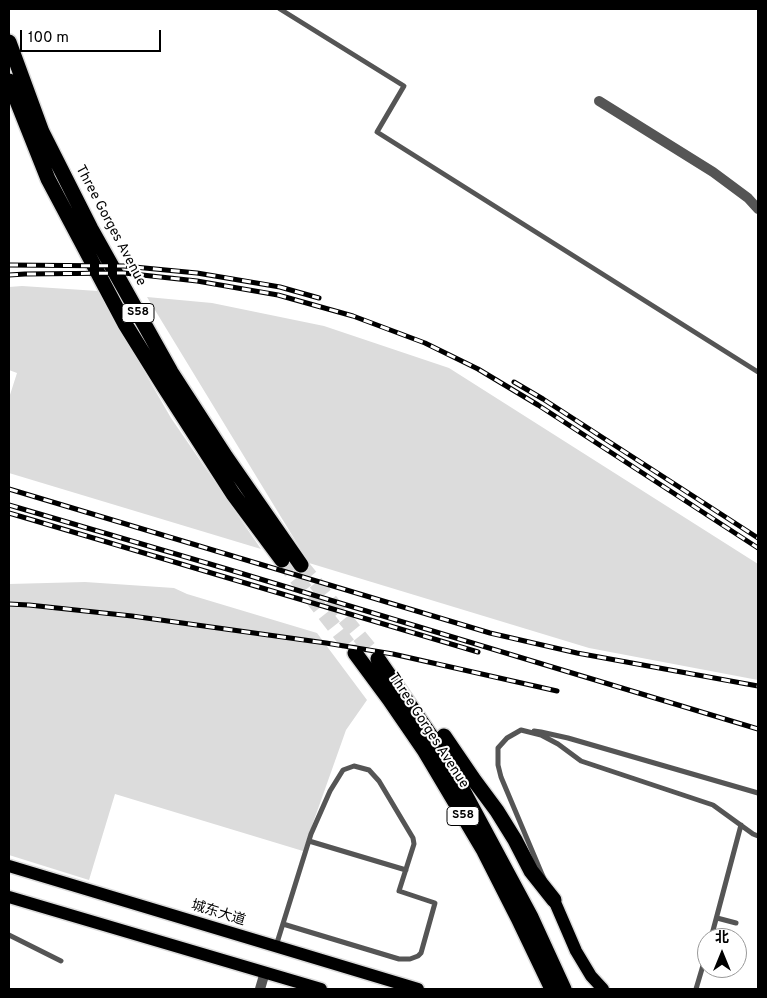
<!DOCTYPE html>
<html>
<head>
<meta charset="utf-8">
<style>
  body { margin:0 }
  #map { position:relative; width:767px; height:998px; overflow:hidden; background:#fff; font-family:Overpass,"Noto Sans SC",sans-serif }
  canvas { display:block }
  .frame { position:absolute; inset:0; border:10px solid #000; pointer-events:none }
  .north { position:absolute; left:697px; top:928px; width:50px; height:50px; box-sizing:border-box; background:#fff; border:1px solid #999; border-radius:50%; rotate:0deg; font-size:14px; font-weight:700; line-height:20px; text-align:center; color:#000 }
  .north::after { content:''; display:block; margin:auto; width:18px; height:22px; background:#000; clip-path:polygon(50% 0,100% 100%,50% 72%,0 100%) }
  .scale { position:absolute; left:20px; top:30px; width:141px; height:22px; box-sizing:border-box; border:2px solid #000; border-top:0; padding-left:6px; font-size:15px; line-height:18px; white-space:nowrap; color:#000; -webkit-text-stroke:4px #fff; paint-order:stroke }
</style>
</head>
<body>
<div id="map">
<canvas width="767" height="998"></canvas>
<div class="frame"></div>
<div class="north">北</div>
<div class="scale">100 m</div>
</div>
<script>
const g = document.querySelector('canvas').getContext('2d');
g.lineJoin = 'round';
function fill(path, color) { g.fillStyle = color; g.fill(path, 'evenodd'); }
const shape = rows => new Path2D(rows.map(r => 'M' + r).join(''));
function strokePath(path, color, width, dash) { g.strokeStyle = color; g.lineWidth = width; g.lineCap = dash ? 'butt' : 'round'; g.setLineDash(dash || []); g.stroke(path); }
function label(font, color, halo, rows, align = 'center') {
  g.font = font + ' Overpass,"Noto Sans SC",sans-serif'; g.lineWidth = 4; g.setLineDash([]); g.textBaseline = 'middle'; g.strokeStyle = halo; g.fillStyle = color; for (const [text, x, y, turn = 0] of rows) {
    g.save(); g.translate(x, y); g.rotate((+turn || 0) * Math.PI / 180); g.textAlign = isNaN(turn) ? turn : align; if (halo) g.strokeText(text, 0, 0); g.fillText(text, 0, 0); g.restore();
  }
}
fill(shape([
  [22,286,98,291,171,418,261,549,9,473,9,398,17,373,9,370,9,287],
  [147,297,212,303,324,326,449,368,758,564,758,680,589,648,309,563],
  [85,582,174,588,187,594,317,633,367,700,346,730,303,851,115,794,89,880,9,855,9,584]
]), '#dcdcdc');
strokePath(shape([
  [282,560,355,653],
  [301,565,378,659]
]), '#d9d9d9', 15, [15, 8]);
const primary = shape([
  [9,866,418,989],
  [9,897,321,989],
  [554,900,576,951,591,976,603,989]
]);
const motorway = shape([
  [9,42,42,132,91,229,171,372,226,457,301,565],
  [9,81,48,179,125,324,163,385,233,494,282,560],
  [355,653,389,699,424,750,484,851,518,918,552,989],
  [378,659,444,755,531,917,564,989],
  [444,736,474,780,497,811,515,840,531,871,554,900]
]);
strokePath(primary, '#dbdbdb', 15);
strokePath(motorway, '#dbdbdb', 18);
strokePath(shape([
  [280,9,404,86,377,132,758,372],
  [534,731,541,732,568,738,758,793],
  [309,841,406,870],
  [544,879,501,777,498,765,498,748,507,738,521,730,541,735,558,744,581,761,713,805,753,834,758,836],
  [717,918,736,923],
  [9,935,61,961],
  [711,938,741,825],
  [276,946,311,834,330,791,343,770,354,766,369,770,379,781,413,838,414,844,399,891,435,903,421,953,418,956,410,959,399,959,283,924],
  [696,989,707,952]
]), '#555', 5);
strokePath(shape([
  [599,101,713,172,748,198,758,209]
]), '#555', 10);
strokePath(shape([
  [260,989,265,972]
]), '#555', 10);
strokePath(primary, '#000', 12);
strokePath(motorway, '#000', 15);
const rail = shape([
  [9,265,124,266,197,273,280,287,319,298],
  [9,275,25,274,124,273,197,281,278,295,353,316,425,343,478,369,538,405,758,548],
  [514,382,543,399,758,538],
  [9,489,490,633,577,653,758,686],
  [9,505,227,569,758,729],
  [9,513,478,652],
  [9,604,29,605,132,616,326,643,393,654,557,691]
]);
strokePath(rail, '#000', 5);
strokePath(rail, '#fff', 3, [9]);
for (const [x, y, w] of [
  [138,313,32],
  [463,816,32]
]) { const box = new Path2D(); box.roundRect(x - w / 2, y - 9.5, w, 19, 4); g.fillStyle = '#fff'; g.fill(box); strokePath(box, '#000', 1); }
label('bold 12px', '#000', null, [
  ["S58",138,313],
  ["S58",463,816]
]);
label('14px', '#000', '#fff', [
  ["Three Gorges Avenue",110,226,62],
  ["Three Gorges Avenue",428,731,57],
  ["城东大道",218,914,17]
]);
</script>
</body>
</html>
